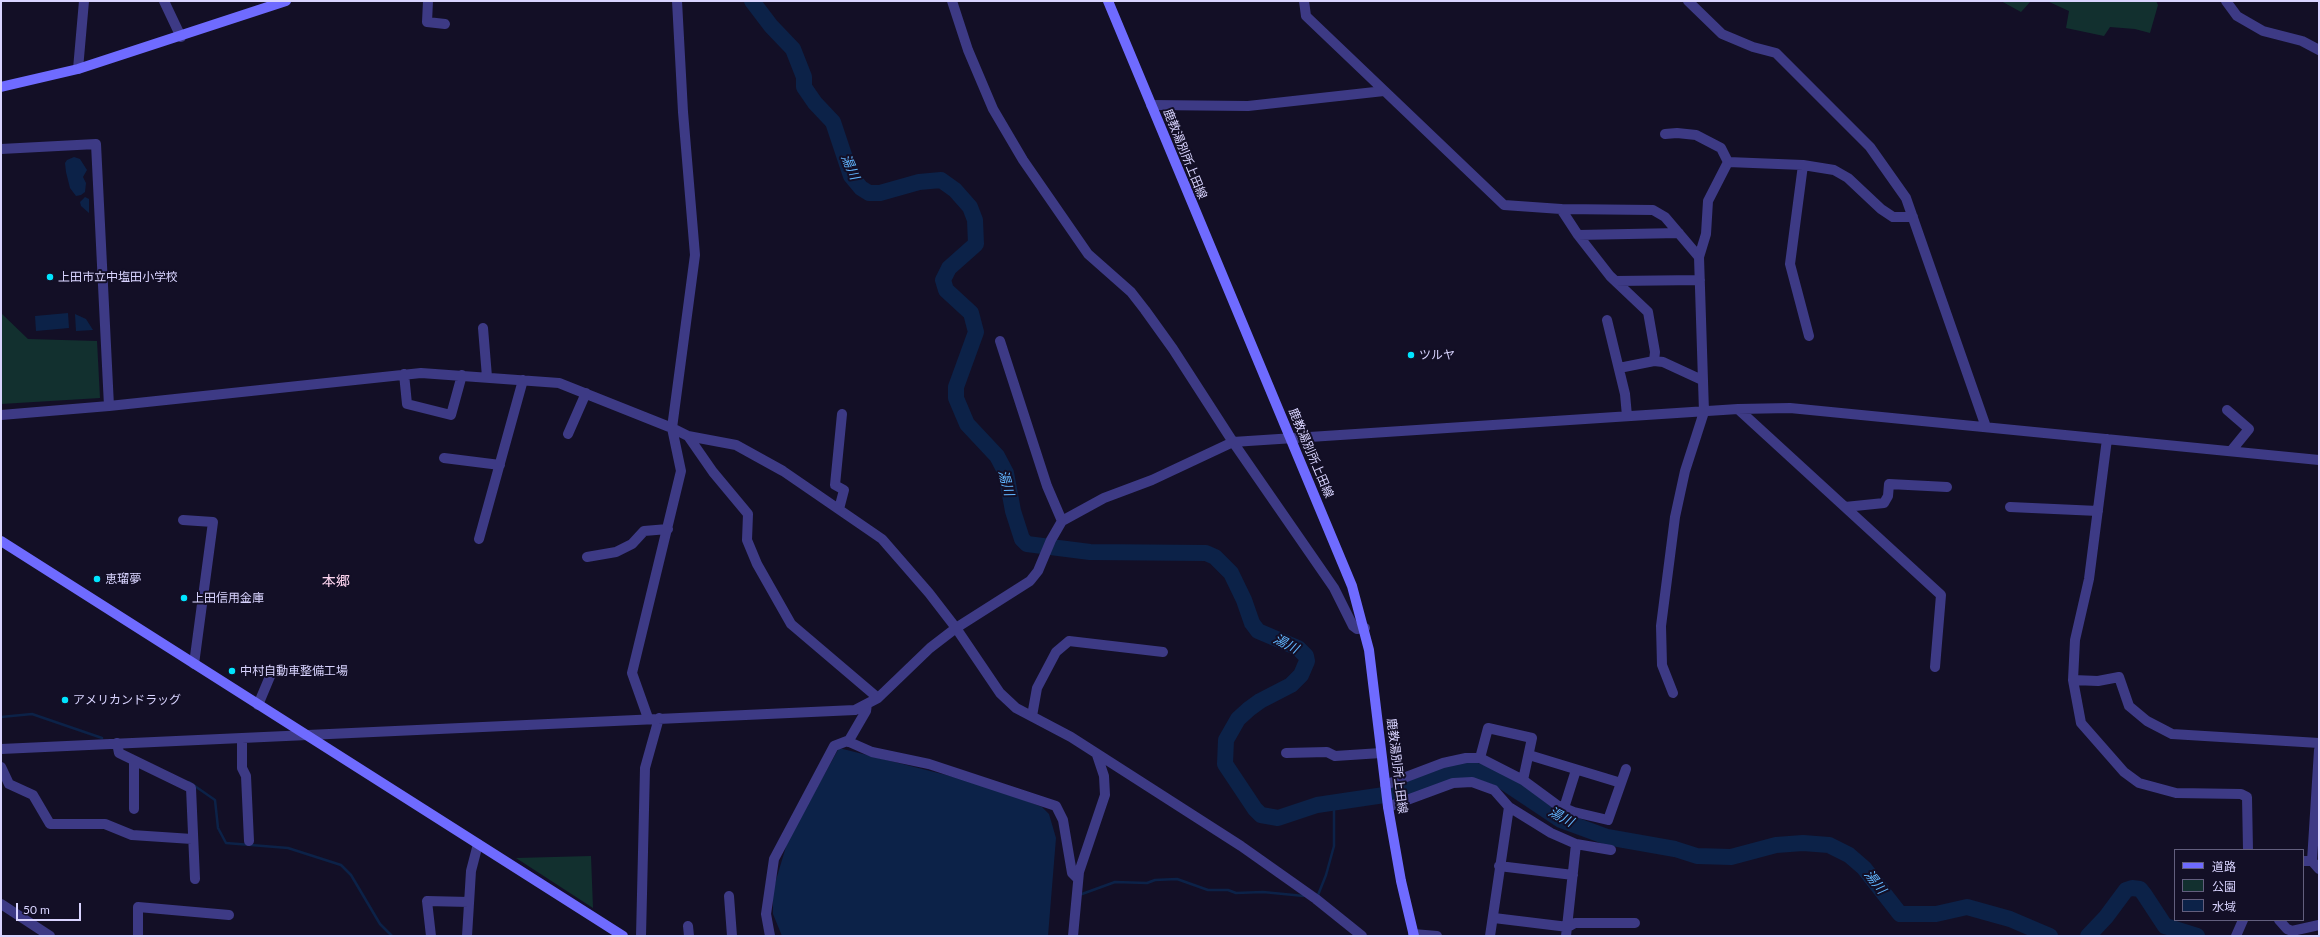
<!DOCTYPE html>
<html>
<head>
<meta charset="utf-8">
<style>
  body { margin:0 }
  #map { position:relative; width:2320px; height:937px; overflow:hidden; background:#130f26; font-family:Lato,"Noto Sans JP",sans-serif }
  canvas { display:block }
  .frame { position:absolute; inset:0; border:2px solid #d9d4ff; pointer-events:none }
  .legend { position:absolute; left:2174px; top:849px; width:130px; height:72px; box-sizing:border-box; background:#130f26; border:1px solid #625e7d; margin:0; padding:5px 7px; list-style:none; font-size:12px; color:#d9d4ff }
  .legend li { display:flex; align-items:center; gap:8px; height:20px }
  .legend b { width:20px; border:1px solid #625e7d }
  .scale { position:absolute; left:16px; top:903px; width:65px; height:18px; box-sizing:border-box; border:2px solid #d9d4ff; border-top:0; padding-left:5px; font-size:12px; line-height:14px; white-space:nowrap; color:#d9d4ff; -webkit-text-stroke:3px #130f26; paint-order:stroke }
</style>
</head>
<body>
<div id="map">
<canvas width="2320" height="937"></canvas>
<div class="frame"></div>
<ul class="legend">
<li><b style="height:5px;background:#6f6bff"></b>道路</li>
<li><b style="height:11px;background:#12302f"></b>公園</li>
<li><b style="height:11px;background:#0c2248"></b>水域</li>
</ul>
<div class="scale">50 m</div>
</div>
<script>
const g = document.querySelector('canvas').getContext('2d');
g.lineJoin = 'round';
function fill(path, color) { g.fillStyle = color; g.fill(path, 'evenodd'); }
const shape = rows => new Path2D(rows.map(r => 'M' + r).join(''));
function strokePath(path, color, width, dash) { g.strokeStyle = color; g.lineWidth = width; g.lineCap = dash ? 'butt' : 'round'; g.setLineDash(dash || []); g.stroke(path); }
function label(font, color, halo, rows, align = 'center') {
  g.font = font + ' Lato,"Noto Sans JP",sans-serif'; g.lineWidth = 4; g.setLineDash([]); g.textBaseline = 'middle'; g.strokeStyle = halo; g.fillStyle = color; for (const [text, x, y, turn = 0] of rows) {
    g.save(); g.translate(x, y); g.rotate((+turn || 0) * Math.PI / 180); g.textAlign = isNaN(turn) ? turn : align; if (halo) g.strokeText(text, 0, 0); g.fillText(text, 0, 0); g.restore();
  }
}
fill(shape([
  [2001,1,2031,1,2021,12],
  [2047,1,2156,1,2158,5,2150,33,2135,29,2110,27,2104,36,2066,28,2069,11],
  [1,313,28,339,97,341,100,398,1,404],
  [591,856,593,908,516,858]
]), '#12302f');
fill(shape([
  [74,157,80,159,87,170,83,177,86,183,85,192,81,195,76,196,70,188,66,172,65,163,67,160],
  [85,197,89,199,89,213,81,206,80,202],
  [68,313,69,328,36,331,35,316],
  [75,314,86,319,93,330,76,331],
  [839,748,986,785,1042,807,1049,814,1056,838,1048,936,782,936,773,914,773,890,788,840]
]), '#0c2248');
strokePath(shape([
  [1,717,32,714,102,738],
  [189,782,215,800,218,828,226,843,288,848,341,865,351,875,380,924,392,936],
  [1082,894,1115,882,1147,883,1155,880,1177,879,1208,890,1228,890,1236,893,1263,892,1304,896],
  [1315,895,1318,895,1326,875,1334,846,1334,803]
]), '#0c2248', 2.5);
strokePath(shape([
  [752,1,771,26,793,49,804,77,804,87,815,103,833,122,851,176,861,188,869,193,880,193,919,182,941,180,955,190,970,207,975,220,976,244,949,268,943,280,946,290,971,313,976,332,956,387,956,398,967,424,997,456,1006,473,1013,511,1022,539,1027,544,1090,552,1206,553,1215,557,1231,573,1244,600,1252,623,1258,631,1298,648,1306,656,1307,661,1301,675,1291,685,1260,701,1249,709,1238,719,1226,740,1225,764,1255,809,1261,815,1278,818,1317,805,1391,794,1450,771,1474,770,1498,778,1561,820,1607,837,1675,849,1697,856,1731,857,1776,845,1803,843,1829,845,1849,855,1864,868,1900,914,1936,914,1967,907,2010,919,2050,936],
  [2088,936,2106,917,2126,890,2132,888,2140,889,2144,894,2165,926,2197,936]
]), '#0c2248', 16);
strokePath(shape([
  [164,1,181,37],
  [428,1,427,22,445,24],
  [952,1,968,50,993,109,1023,160,1088,254,1131,292,1145,310,1173,349,1233,442,1334,588,1353,626,1357,629,1365,628],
  [1304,1,1306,16,1504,205,1561,209,1653,210,1665,217,1699,257],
  [1688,1,1722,34,1753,47,1776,53,1870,147,1906,198,1986,427],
  [2226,1,2237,16,2263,31,2302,41,2319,50],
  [78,69,84,1],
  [1151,105,1248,106,1384,91],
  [1665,134,1677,133,1696,135,1721,148,1728,162],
  [1,149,96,144,109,406],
  [1803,165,1790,264,1809,336],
  [1561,209,1578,235,1610,276,1648,312,1655,352,1654,361,1663,362,1702,380],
  [1578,235,1679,233],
  [1615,281,1700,280],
  [1607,320,1625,394,1627,416],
  [483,328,487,377],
  [1000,341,1047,486,1062,521],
  [1619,368,1654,361],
  [404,374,407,404,451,415,462,375],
  [1738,409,1941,595,1935,667],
  [2227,410,2249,429,2231,451],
  [1,415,109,406,421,373,559,383,672,428,688,436,736,445,783,471,882,539,929,593,956,628,1000,693,1016,708,1071,737,1241,846,1316,899,1362,936],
  [568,434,586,393],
  [688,436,713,472,748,514,747,540,757,564,791,624,878,698],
  [2107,439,2089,579,2075,640,2073,680,2081,723,2124,772,2139,783,2176,793,2241,794,2247,797,2248,850],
  [444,458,500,465],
  [1845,507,1884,503,1888,496,1889,484,1947,487],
  [2010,507,2098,511],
  [839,509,844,490,835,485,842,414],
  [183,520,213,522,194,664],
  [479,539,523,380],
  [587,557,616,552,632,544,644,531,668,529],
  [2073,680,2098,681,2119,677,2129,706,2147,721,2172,734,2319,743],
  [1673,693,1662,665,1661,626,1675,517,1685,471,1704,412,1699,257,1706,234,1708,201,1728,162,1803,165,1834,170,1848,178,1881,209,1893,217,1913,217],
  [258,705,271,674],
  [1032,716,1037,688,1056,652,1069,641,1163,652],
  [648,718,632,673,681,471,672,428,695,255,683,112,677,1],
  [242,738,242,768,246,776,249,841],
  [848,742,866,711,867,704],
  [117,743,119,753,191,788,195,879],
  [1,749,855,710,878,698,930,648,956,628,1030,581,1038,571,1051,540,1062,521,1104,498,1152,480,1233,442,1738,409,1790,408,2319,460],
  [1286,753,1327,752,1335,756,1381,753],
  [1529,755,1621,783],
  [1480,758,1488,728,1532,738,1523,780],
  [1,767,9,784,33,795,50,824,105,824,132,835,192,839],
  [1385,785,1443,763,1466,758,1480,758,1523,780,1557,805,1574,812,1608,820,1626,769],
  [1388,807,1453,783,1472,782,1494,790,1509,807,1551,833,1576,844,1611,850],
  [1564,808,1576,770],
  [134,809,134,761],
  [2303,861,2312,861,2319,869],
  [2312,861,2319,750],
  [1499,866,1573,875],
  [729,896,732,936],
  [1,904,50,936],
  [1494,918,1568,927,1575,923,1635,923],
  [2279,920,2287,929,2292,931,2319,925],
  [688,926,689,936],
  [1413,934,1437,936],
  [138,936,138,907,229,915],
  [431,936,427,901,469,902],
  [467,936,471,871,478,844],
  [641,936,645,768,659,718],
  [770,936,766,914,774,859,834,746,847,741,872,752,929,764,1056,806,1063,820,1072,873,1078,879],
  [1073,936,1079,872,1105,795,1104,776,1097,755],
  [1490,936,1509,807],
  [1566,936,1576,844],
  [2236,936,2243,920]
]), '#3d3a85', 10);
strokePath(shape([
  [1108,1,1352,586,1369,650,1388,807,1401,881,1414,936],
  [1,87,78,69,286,1],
  [1,541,623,936]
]), '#6f6bff', 10);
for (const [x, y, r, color] of [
  [50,277,4,"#00e5ff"],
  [1411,355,4,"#00e5ff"],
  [97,579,4,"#00e5ff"],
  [184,598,4,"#00e5ff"],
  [232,671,4,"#00e5ff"],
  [65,700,4,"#00e5ff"]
]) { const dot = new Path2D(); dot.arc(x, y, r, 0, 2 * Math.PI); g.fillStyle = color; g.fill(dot); strokePath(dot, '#130f26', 1.5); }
label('12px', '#d9d4ff', '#130f26', [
  ["鹿教湯別所上田線",1185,154,68],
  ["鹿教湯別所上田線",1311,453,67],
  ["鹿教湯別所上田線",1397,766,83]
]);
label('12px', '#d9d4ff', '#130f26', [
  ["上田市立中塩田小学校",58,277],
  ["ツルヤ",1419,355],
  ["恵瑠夢",105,579],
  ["上田信用金庫",192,598],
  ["中村自動車整備工場",240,671],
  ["アメリカンドラッグ",73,700]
], 'left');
label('italic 13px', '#62b6ff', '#130f26', [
  ["湯川",850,167,66],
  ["湯川",1006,483,75],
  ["湯川",1286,644,27],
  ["湯川",1561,817,28],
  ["湯川",1875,882,52]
]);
label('14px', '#ffd6f0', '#130f26', [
  ["本郷",336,581]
]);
</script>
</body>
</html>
